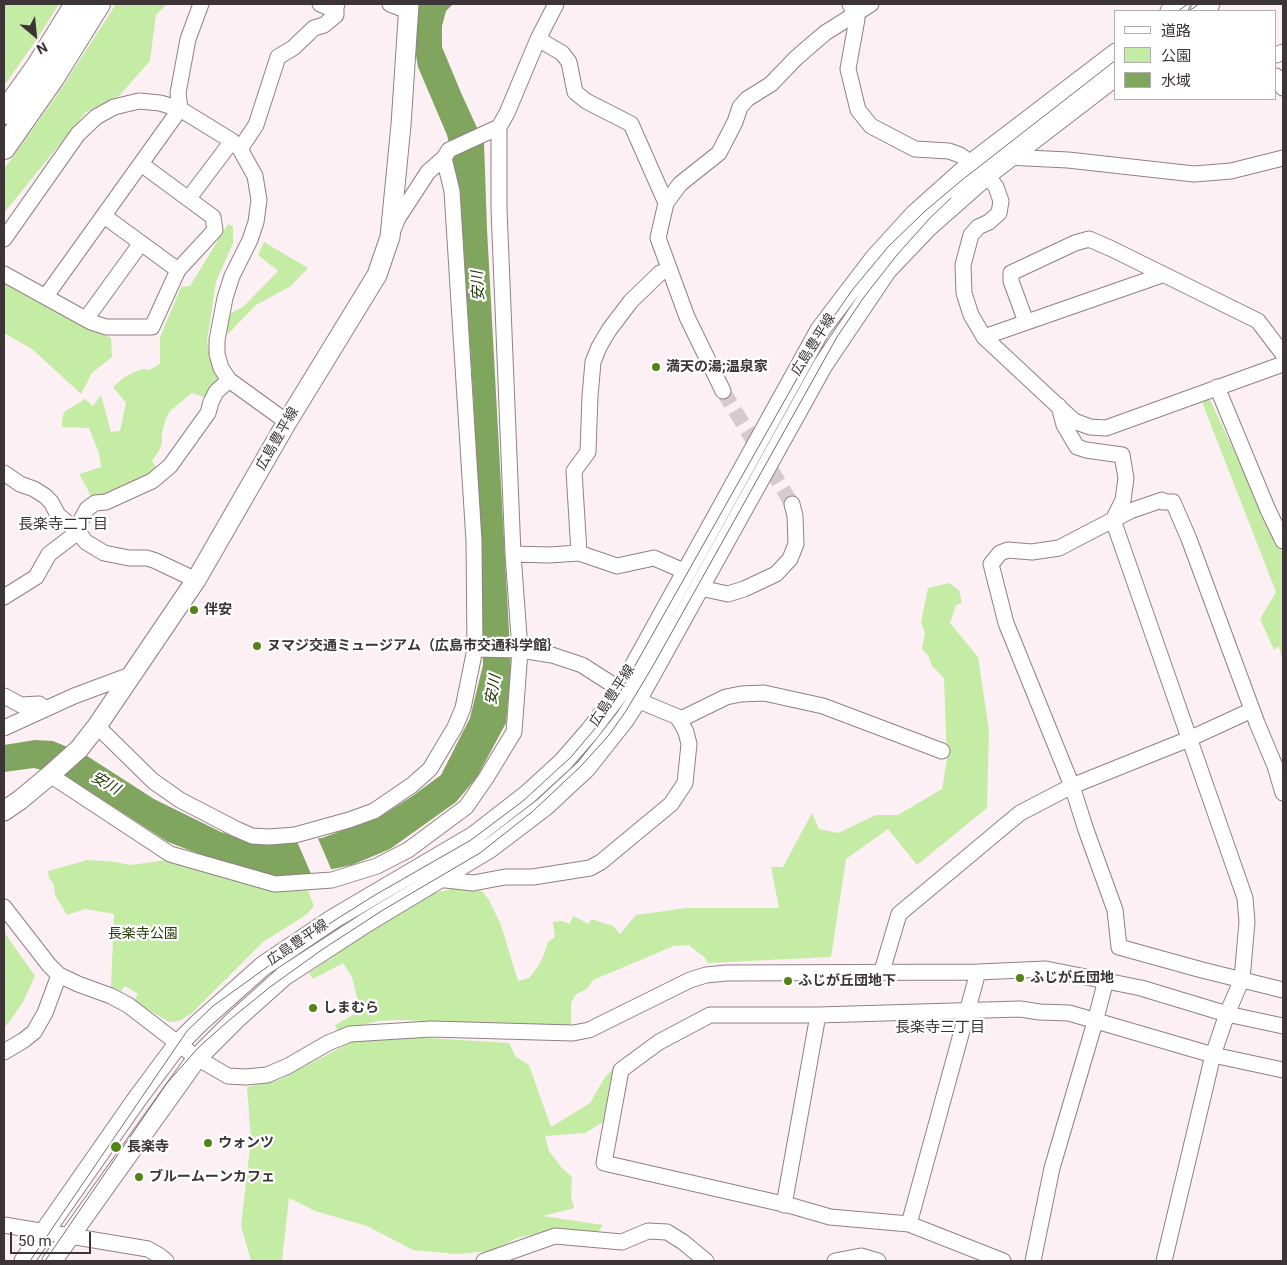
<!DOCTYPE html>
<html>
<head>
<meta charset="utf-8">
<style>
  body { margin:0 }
  #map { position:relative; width:1287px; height:1265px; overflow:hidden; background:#fdf0f4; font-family:Roboto,"Noto Sans JP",sans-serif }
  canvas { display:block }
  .frame { position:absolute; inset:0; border:5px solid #3c3436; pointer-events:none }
  .legend { position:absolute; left:1114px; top:10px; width:162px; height:90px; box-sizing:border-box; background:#fff; border:1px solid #b1aeaf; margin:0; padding:6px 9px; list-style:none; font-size:15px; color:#3c3436 }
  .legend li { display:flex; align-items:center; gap:10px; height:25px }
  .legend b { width:25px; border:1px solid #b1aeaf }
  .north { position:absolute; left:10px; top:10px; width:50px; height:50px; -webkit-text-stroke:4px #fff; paint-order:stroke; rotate:152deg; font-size:14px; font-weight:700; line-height:20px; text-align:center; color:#3c3436 }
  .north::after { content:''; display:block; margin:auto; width:18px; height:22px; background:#3c3436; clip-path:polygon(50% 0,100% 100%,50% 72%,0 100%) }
  .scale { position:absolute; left:10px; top:1232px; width:81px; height:22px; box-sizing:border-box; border:2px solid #3c3436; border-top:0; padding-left:6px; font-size:15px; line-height:18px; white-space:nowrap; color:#3c3436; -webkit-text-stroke:4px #fff; paint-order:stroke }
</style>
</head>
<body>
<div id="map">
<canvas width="1287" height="1265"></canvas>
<div class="frame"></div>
<ul class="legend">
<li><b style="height:6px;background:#fff"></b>道路</li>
<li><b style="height:14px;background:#c4eca5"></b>公園</li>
<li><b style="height:14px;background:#80a55f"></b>水域</li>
</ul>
<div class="north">N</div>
<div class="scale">50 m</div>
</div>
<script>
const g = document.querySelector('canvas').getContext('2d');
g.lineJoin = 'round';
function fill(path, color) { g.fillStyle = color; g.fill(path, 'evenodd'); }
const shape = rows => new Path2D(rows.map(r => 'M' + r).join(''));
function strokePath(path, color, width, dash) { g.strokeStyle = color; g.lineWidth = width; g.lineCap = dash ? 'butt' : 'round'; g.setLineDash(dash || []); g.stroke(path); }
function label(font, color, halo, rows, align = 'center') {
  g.font = font + ' Roboto,"Noto Sans JP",sans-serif'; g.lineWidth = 4.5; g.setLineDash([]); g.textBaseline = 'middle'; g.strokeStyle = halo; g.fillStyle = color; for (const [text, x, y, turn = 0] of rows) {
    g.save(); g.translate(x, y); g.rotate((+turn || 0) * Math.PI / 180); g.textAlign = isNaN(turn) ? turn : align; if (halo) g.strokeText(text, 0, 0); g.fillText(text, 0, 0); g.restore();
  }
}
fill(shape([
  [4,4,59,4,37,39,4,86],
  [116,4,167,4,156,15,150,61,119,96,86,112,4,213,4,169,57,95],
  [228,224,233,226,233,243,216,282,207,341,211,363,221,383,209,399,192,393,170,411,165,421,162,433,162,443,159,451,152,461,157,469,148,477,94,501,79,474,101,467,99,453,89,428,62,427,62,419,64,412,85,399,93,406,101,395,111,432,120,431,126,403,113,387,126,376,142,369,149,370,160,364,160,337,181,287,190,286],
  [264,242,308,268,291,286,256,305,227,335,229,314,243,307,278,271,258,255],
  [4,282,111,338,112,357,92,373,81,394,32,349,4,333],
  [1206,399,1210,400,1283,554,1283,663,1279,646,1274,650,1260,619,1276,592,1202,402],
  [949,583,959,590,962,603,956,605,950,623,978,657,989,730,987,808,917,865,888,829,846,859,831,957,708,963,705,958,689,945,674,946,593,980,587,989,576,994,571,1003,571,1025,552,1027,399,1020,378,1021,338,1032,335,1025,360,1011,352,977,343,963,313,979,309,973,378,926,434,893,457,888,482,891,489,900,501,925,518,981,529,978,537,968,543,957,548,942,555,937,553,922,562,921,570,924,573,916,589,924,591,919,613,926,620,934,636,915,686,908,779,908,771,867,783,867,812,813,819,829,838,833,876,815,898,815,942,789,947,759,944,678,932,666,929,657,922,649,925,633,921,622,928,588],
  [87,860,116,862,130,865,166,860,306,886,314,906,306,915,263,942,192,1013,179,1021,169,1022,134,1001,138,994,125,986,121,991,111,987,114,914,85,909,67,915,55,895,54,885,49,878,48,871],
  [4,932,35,976,23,1002,7,1025,4,1027],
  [412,1037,509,1043,516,1057,529,1065,551,1127,590,1103,605,1077,619,1063,605,1121,585,1133,545,1136,549,1151,562,1168,572,1177,571,1196,574,1208,543,1216,603,1225,599,1231,545,1232,517,1238,493,1251,456,1254,413,1250,367,1226,315,1211,289,1198,282,1261,251,1261,241,1226,251,1139,247,1087,279,1080,355,1040]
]), '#c4eca5');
fill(shape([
  [415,4,453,4,446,11,442,26,442,47,462,95,484,143,487,229,511,668,506,723,477,777,456,802,390,849,352,865,299,876,271,876,236,868,168,842,67,777,34,768,4,772,4,745,35,740,53,741,84,754,154,799,221,832,255,842,322,838,381,816,411,797,441,775,470,718,483,665,474,408,460,192,447,135,418,67,413,38]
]), '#80a55f');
fill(shape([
  [317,836,332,871,312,876,295,837]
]), '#fdf0f4');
strokePath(shape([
  [723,391,792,504]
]), '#d6cace', 15, [15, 8]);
const minor = shape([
  [320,4,329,8,336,7,337,4],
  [390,4,408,11],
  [850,4,857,19,848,69,858,110,871,126,915,149,949,151,960,155,987,175,996,187,1001,201,999,213,989,222,978,227,971,235,963,265,964,293,971,315,984,337,1074,421,1090,427,1106,428,1283,364],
  [538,39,562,53,569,62,575,92,586,101,631,124,666,203],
  [1276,55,1283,52],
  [1276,76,1283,88],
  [240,149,256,125,278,57,293,48,314,28,324,25,336,15,336,7],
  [1006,157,1068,160,1194,174,1231,171,1283,158],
  [444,158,452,191,456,255,474,541,475,649],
  [189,198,232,141],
  [104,216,178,270],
  [393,230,398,218,428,172,444,158,449,150,499,127],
  [4,239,78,134,96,117,114,107,139,101,160,103,180,109,232,141,240,149,255,176,259,200,256,222,250,240,232,276,225,298,217,340,217,354,221,368,229,380,287,422],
  [4,274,91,322,106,327,152,327,178,270,215,230,213,217,141,164],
  [46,296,180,109,178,93,188,39,201,4],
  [86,319,141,243],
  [1026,322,1011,281,1011,273,1075,243,1089,239,1112,249,1258,321,1283,354],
  [984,337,1162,275],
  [1217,387,1268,510,1283,541],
  [723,391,687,317,658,238,666,203,680,184,719,153,735,122,740,107,747,99,771,84,796,58,825,33,871,4],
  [1059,406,1064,425,1077,447,1086,450,1122,455,1126,478,1123,500,1113,520,1245,898,1247,922,1242,979,1227,1014,1213,1055,1164,1261],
  [4,473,20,484,34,489,45,496,51,502,58,515,78,532,49,554,36,577,4,597],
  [579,553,574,471,588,452,590,396,593,362,599,347,609,330,631,301,660,273,669,269],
  [513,554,549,555,579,553,617,566,654,558,686,572],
  [196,580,156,561,147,558,129,558,104,553,86,542,78,532,77,528,87,509,95,503,106,502,152,481,170,466,208,413,211,402,216,392,229,380],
  [700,588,728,594,744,589,776,574,790,559,796,544,795,516,792,504],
  [4,696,21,705,39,704,45,708],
  [679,720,726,697,741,694,764,693,823,706,942,751],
  [97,726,153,781,180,800,236,829,252,836,269,837,295,835,349,820,374,811,412,785,430,769,455,727,463,708,475,649,520,650,552,655,582,665,621,690],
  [4,728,74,696,133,674],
  [50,775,170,854,275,884,332,880,377,866,408,850,466,807,486,778,514,732,520,650,513,554,499,209,499,127,507,113,538,39,556,4],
  [1283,793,1275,766,1257,723,1189,539,1173,502,1163,502,1162,500,1130,511,1059,548,1032,552,1008,550,1000,553,991,564,1006,623,1072,786,1086,830,1115,910,1119,947,1202,970,1283,990],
  [437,879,473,883,505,877,533,877,590,868,601,862,671,804,685,783,689,744,686,732,678,717,637,700],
  [4,907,49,965,59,975,78,984,111,996,128,1005,197,1058,228,1076,246,1077,267,1075,288,1066,328,1043,350,1034,431,1029,573,1033,589,1030,690,980,706,975,726,973,978,972,1046,969,1141,988,1227,1014,1283,1026],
  [882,971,899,914,1020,813,1072,786,1189,739,1252,710],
  [4,1052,24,1040,34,1032,45,1013,59,975],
  [784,1205,818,1015],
  [909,1224,978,972],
  [4,1225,148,1249,160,1256,166,1261],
  [484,1261,555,1236,622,1242,648,1231,667,1232,683,1242,706,1261],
  [835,1261,861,1256,878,1261],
  [1003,1261,909,1224,830,1217,792,1206,604,1163,621,1070,659,1042,710,1015,818,1015,1020,1009,1040,1012,1069,1013,1213,1055,1283,1070],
  [1033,1261,1052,1168,1095,1022,1106,980]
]);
const major = shape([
  [1170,11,1180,4],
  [1200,11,1210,4],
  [4,811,20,800,50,775,79,749,97,726,196,580,287,422,377,275,390,237,401,125,409,4],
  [24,1261,137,1099,178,1044,199,1023,263,966,333,919,474,836,528,794,563,762,590,731,621,690,820,330,874,259,915,214,972,163,1116,53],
  [52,1261,197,1058,236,1019,284,976,367,922,490,848,544,807,586,768,624,720,637,700,823,365,887,270,927,228,987,175,1116,76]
]);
const highway = shape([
  [4,113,37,67,76,4],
  [4,148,53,78,99,4]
]);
strokePath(minor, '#927f84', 17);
strokePath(major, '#927f84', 21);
strokePath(highway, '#927f84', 24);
strokePath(minor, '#fff', 15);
strokePath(major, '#fff', 19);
strokePath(highway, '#fff', 22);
strokePath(shape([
  [1178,11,1188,4],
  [1189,11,1199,4],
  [30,1261,187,1031,213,1006,313,934,375,895,471,840,523,801,571,757,598,725,615,701,825,329,853,289,888,247,924,212,962,180,1116,60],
  [45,1261,167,1083,199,1047,227,1022,270,987,323,949,383,910,480,853,532,812,581,766,609,735,626,711,654,664,837,337,864,297,897,255,930,218,951,198]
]), '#766d6f', 1);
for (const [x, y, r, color] of [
  [656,367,5,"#538316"],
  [194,610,5,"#538316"],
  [257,646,5,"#538316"],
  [1020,978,5,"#538316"],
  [788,981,5,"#538316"],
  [313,1008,5,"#538316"],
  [208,1143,5,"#538316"],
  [116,1147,6,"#538316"],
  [139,1177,5,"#538316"]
]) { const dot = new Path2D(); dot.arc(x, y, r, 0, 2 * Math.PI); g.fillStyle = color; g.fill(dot); strokePath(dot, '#fff', 2); }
label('14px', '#3c3436', '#fff', [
  ["広島豊平線",814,345,-58],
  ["広島豊平線",278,439,-60],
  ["広島豊平線",613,696,-57],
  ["広島豊平線",298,943,-34]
]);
label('bold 14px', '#3c3436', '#fff', [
  ["満天の湯;温泉家",666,367],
  ["伴安",204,610],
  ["ヌマジ交通ミュージアム（広島市交通科学館｝",267,646],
  ["ふじが丘団地",1030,978],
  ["ふじが丘団地下",798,981],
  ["しまむら",323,1008],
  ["ウォンツ",218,1143],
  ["長楽寺",127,1147],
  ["ブルームーンカフェ",149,1177]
], 'left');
label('14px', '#253d09', '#fff', [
  ["長楽寺公園",143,934]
]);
label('italic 15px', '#1a3100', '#fff', [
  ["安川",479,286,-93],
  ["安川",494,690,-81],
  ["安川",105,784,30]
]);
label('15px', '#3c3436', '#fff', [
  ["長楽寺二丁目",63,525],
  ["長楽寺三丁目",940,1028]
]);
</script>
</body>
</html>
